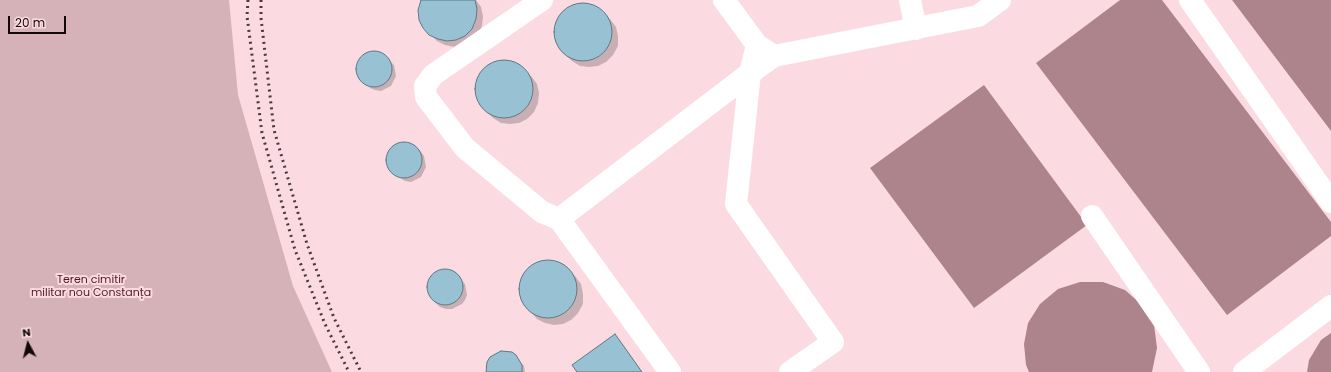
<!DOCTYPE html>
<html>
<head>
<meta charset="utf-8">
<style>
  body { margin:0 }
  #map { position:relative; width:1331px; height:372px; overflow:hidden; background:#fbdbe1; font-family:Poppins,sans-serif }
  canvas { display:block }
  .north { position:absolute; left:8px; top:324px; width:40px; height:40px; -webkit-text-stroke:3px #fbdbe1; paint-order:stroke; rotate:353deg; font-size:11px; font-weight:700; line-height:16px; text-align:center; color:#12080a }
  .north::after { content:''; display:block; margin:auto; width:14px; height:18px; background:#12080a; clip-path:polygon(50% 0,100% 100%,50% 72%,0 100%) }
  .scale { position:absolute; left:8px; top:16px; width:58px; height:18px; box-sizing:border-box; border:2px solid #12080a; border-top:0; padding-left:5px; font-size:12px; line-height:14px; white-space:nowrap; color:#12080a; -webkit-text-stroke:3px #fbdbe1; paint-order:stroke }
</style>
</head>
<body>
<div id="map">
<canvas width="1331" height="372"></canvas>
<div class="north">N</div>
<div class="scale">20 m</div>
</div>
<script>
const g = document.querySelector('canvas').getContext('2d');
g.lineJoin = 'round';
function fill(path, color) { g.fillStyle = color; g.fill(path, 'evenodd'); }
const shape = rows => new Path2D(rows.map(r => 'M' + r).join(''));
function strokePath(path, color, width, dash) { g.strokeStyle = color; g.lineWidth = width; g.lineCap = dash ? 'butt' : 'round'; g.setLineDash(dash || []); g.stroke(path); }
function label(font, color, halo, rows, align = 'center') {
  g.font = font + ' Poppins,sans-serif'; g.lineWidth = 4; g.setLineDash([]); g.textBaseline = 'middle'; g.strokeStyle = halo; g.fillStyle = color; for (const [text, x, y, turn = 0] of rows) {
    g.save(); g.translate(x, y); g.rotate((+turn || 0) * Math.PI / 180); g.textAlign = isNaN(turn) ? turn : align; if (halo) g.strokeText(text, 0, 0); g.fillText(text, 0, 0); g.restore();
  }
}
fill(shape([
  [0,0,229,0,238,95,293,286,332,372,0,372]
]), '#d4b2b8');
fill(shape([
  [1120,0,1162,0,1331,222,1331,236,1227,315,1036,63],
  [1232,0,1331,0,1331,131],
  [984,85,1087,225,974,308,870,168],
  [1080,282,1103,282,1125,290,1142,305,1154,325,1157,348,1152,372,1029,372,1026,365,1024,344,1028,323,1040,304,1058,289],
  [1331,333,1331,372,1307,372,1309,360,1321,340]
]), '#ad848c');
fill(shape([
  [422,0,476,0,481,7,483,16,482,26,478,35,454,47,445,45,437,41,424,28],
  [586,3,595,6,610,19,616,27,618,36,618,46,613,55,606,62,598,66,589,67,580,66,572,61,559,48,555,39,554,30,556,22,561,14,567,8,576,4],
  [376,51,381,53,394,65,396,76,391,86,381,91,375,90,370,88,357,74,357,68,358,62,366,53],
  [506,60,516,63,531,76,537,84,539,93,538,103,534,112,527,119,519,123,510,124,501,123,493,118,480,105,476,96,475,87,477,79,481,71,488,65,496,61],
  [406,142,416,147,421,152,424,156,426,167,421,177,411,182,405,181,395,175,390,170,387,165,386,159,391,148,395,145],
  [550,261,560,263,575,276,581,284,583,294,583,304,578,313,571,320,563,324,554,325,545,323,537,319,524,305,520,297,519,288,521,279,526,271,532,265,541,262],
  [442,270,447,270,457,275,465,284,467,295,465,300,462,304,452,309,446,309,440,307,431,298,427,286,432,276],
  [511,353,524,366,525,372,487,372]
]), '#0003');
const building = shape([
  [421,0,475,0,477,9,476,19,472,29,465,36,456,40,447,41,438,39,429,35,423,28,419,20,418,10,421,0],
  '554 32a29 29 0 1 1 58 0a29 29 0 1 1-58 0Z',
  '356 69a18 18 0 1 1 36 0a18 18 0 1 1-36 0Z',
  '475 89a29 29 0 1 1 58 0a29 29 0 1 1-58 0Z',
  '386 160a18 18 0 1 1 36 0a18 18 0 1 1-36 0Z',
  '519 289a29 29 0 1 1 58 0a29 29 0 1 1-58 0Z',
  '427 287a18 18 0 1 1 36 0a18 18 0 1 1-36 0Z',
  [615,334,642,372,577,372,572,365,615,334],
  [501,351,512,352,516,355,522,365,522,372,486,372,487,362,490,357,501,351]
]);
fill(building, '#98c2d3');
strokePath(building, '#5d7883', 1);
strokePath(shape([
  [542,0,433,75,425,86,426,97,465,148,542,212,559,219,750,73,757,45,774,56],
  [724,0,757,45],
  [910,0,916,29],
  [1190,0,1331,202],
  [1092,216,1199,372],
  [559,219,670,372],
  [790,372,833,342,736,204,750,73,774,56,978,16,1000,0],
  [1244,372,1331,306]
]), '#fff', 22);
strokePath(shape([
  [248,0,247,16,262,133,295,250,325,324,349,372],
  [261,0,261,18,274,130,307,244,334,318,361,372]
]), '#493a3d', 3, [2, 4]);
label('11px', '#4e1a28', '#fbdbe1', [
  ["Teren cimitir",91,280],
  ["militar nou Constanța",91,293]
]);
</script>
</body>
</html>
